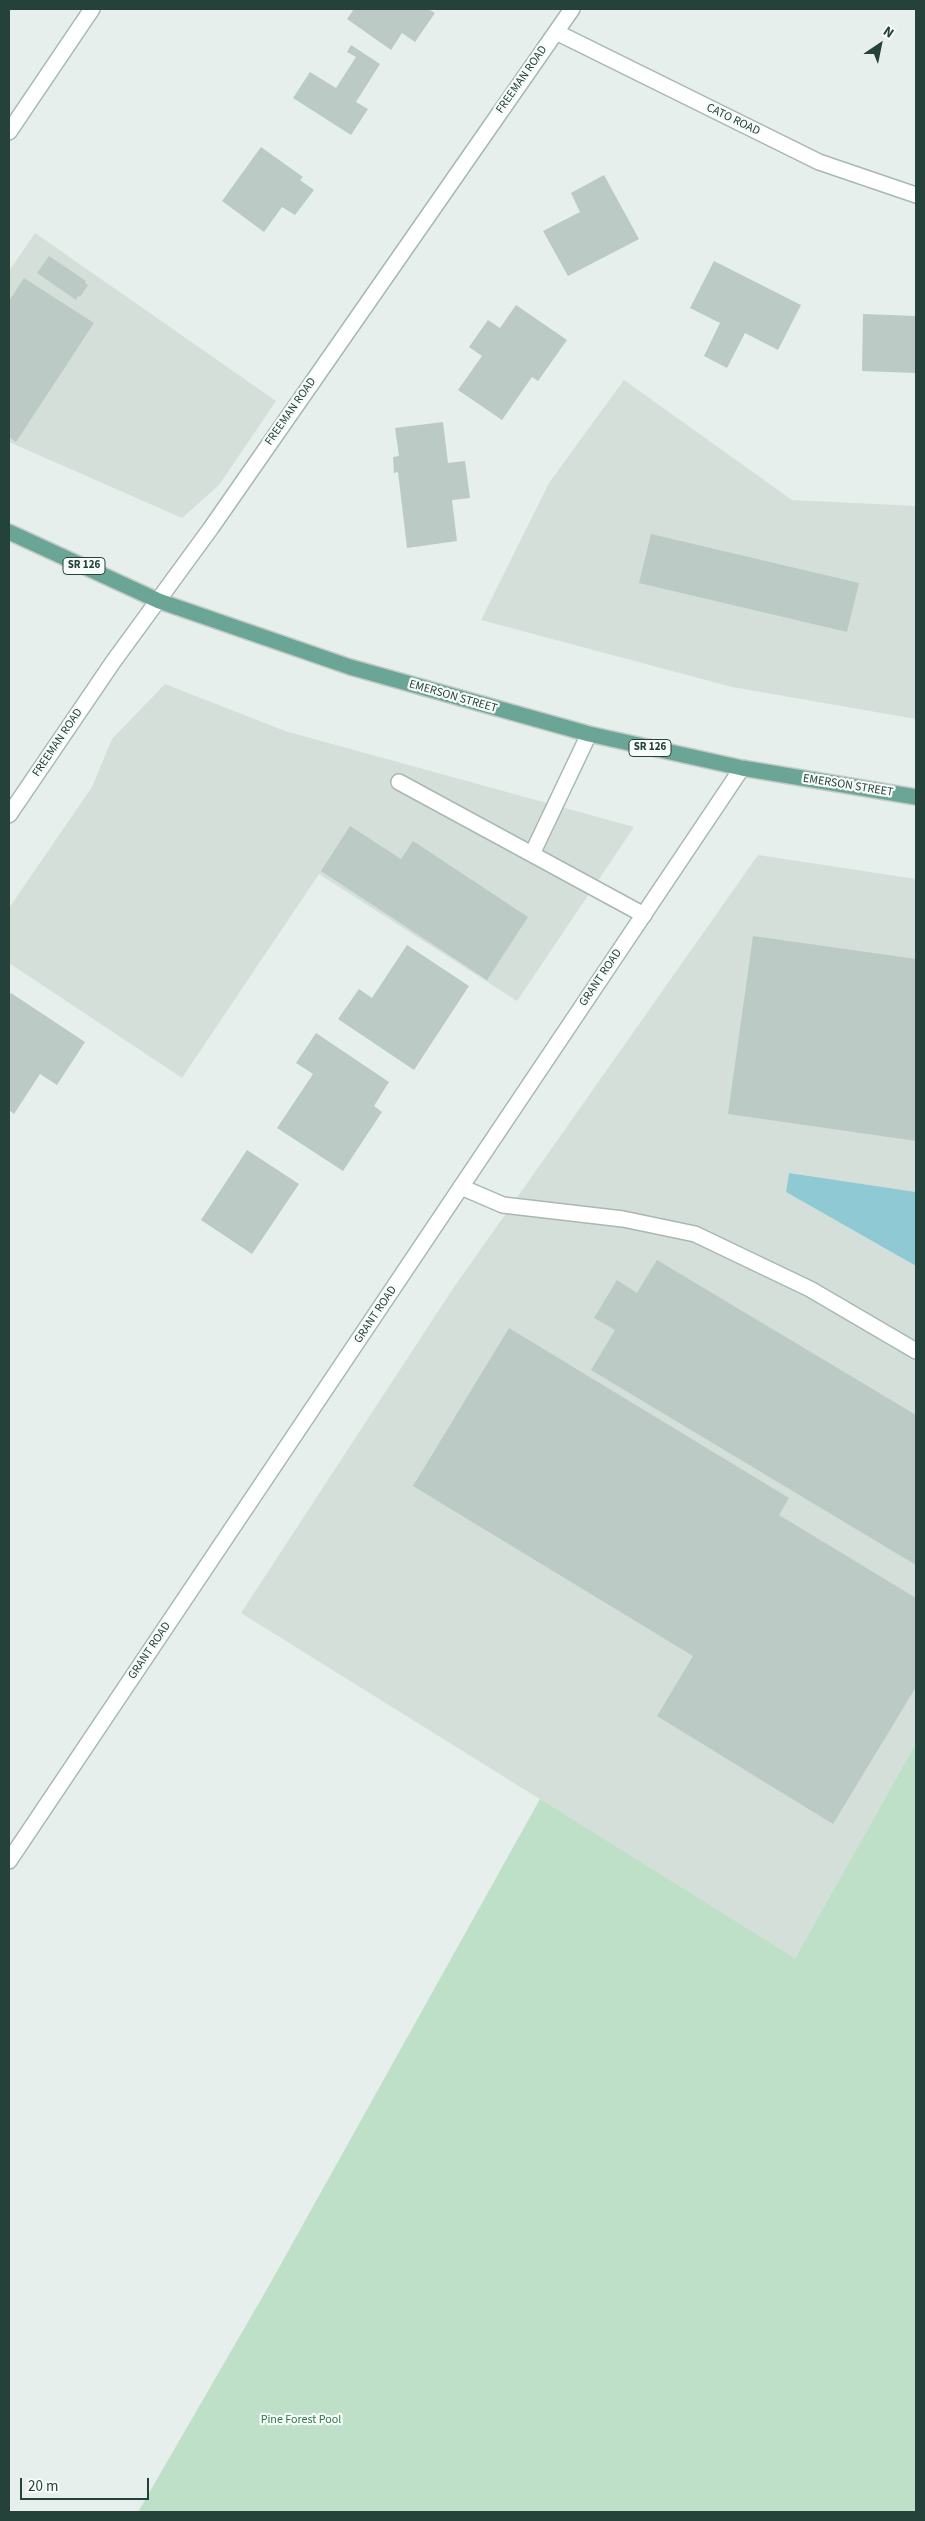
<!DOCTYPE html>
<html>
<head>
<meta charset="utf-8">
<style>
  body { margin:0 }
  #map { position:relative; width:925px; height:2521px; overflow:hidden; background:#e6efeb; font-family:"Source Sans 3",sans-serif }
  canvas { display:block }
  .frame { position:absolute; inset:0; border:10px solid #24423a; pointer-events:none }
  .north { position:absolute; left:855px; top:20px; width:50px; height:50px; -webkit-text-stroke:4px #f7fbf9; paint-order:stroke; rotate:34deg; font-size:14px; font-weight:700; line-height:20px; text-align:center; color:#24423a }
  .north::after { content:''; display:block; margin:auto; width:18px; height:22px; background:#24423a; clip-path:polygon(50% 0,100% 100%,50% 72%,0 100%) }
  .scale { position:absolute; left:20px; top:2478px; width:129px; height:22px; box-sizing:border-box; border:2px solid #24423a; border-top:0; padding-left:6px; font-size:15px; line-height:18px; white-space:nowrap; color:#24423a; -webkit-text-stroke:4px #f7fbf9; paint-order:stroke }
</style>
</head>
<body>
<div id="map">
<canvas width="925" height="2521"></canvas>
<div class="frame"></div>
<div class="north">N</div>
<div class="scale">20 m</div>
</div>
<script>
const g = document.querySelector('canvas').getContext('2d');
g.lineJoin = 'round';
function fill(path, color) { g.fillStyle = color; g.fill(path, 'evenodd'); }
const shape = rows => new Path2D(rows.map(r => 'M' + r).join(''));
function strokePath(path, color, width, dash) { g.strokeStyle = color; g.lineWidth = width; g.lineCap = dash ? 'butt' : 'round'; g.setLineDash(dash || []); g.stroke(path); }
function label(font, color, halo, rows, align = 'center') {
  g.font = font + ' "Source Sans 3",sans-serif'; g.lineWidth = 4.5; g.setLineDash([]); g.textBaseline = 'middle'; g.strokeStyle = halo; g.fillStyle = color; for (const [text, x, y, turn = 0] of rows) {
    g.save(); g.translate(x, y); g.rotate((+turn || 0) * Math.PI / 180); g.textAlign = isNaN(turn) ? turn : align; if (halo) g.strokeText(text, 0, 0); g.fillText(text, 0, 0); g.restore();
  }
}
fill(shape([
  [35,233,276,401,219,485,182,518,9,442,9,271],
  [624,380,792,500,916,506,916,719,732,687,481,620,549,483],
  [165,684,285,731,634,827,517,1001,319,874,182,1078,9,963,9,908,92,787,112,739],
  [758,855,916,879,916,1192,789,1173,786,1192,916,1266,916,1743,795,1958,241,1613,452,1290]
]), '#d4dfda');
fill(shape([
  [916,1743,916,2512,138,2512,267,2289,540,1799,795,1958]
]), '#bfe0c8');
fill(shape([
  [789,1173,916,1192,916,1266,786,1192]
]), '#8ec9d4');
fill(shape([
  [354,9,428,9,435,13,415,42,402,33,391,50,347,19],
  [351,45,380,64,356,102,368,109,351,135,293,98,310,72,336,88,356,57,347,52],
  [261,147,303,177,300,180,314,190,295,215,282,207,264,232,222,201],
  [604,175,639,239,568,276,543,231,580,212,571,193],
  [49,256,86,281,85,283,88,285,80,297,78,296,76,300,37,273],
  [714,261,801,305,778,350,745,333,727,368,704,356,720,323,690,308],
  [24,278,94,323,16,442,9,437,9,301],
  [516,305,567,340,538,381,532,377,502,420,458,390,482,356,469,347,488,320,500,328],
  [863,314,916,316,916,373,862,371],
  [443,422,448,463,465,461,470,498,452,500,457,541,407,548,398,472,394,473,393,457,399,456,395,428],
  [651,534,859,583,847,632,639,583],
  [350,826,401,859,413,841,528,917,487,980,321,871],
  [753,936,916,959,916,1141,728,1114],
  [407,945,469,986,414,1070,338,1019,359,989,372,998],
  [11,993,85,1042,57,1085,40,1074,14,1114,9,1110,9,996],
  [316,1033,389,1082,374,1106,382,1112,343,1171,277,1128,313,1074,296,1063],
  [247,1150,299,1184,252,1254,201,1220],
  [657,1260,916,1415,916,1565,591,1370,615,1330,594,1318,617,1280,637,1293],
  [509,1328,789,1498,779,1515,916,1598,916,1687,833,1824,657,1716,693,1656,413,1486]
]), '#bbcac4');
const service = shape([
  [9,132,92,9],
  [399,782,644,915],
  [532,854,589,734],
  [461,1187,503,1205,623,1219,695,1234,810,1289,916,1351]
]);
const minor = shape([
  [556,32,819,162,916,195],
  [9,815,113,662,211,528,572,9],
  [9,1861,742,768]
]);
const primary = shape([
  [9,532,159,601,350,667,589,734,742,768,916,797]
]);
strokePath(service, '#a8b8b2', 18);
strokePath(minor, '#a8b8b2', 18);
strokePath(primary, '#c2cac8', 18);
strokePath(service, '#fff', 15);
strokePath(minor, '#fff', 15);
strokePath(primary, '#6aa596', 15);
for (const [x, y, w] of [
  [84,566,42],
  [650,748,42]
]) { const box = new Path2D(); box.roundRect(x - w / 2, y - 8.5, w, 17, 4); g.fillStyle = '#f7fbf9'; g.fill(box); strokePath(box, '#24423a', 1); }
label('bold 11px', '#24423a', null, [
  ["SR 126",84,566],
  ["SR 126",650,748]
]);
label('12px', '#24423a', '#f7fbf9', [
  ["FREEMAN ROAD",522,80,-55],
  ["CATO ROAD",733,120,26],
  ["FREEMAN ROAD",291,412,-55],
  ["EMERSON STREET",453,697,16],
  ["FREEMAN ROAD",58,743,-56],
  ["EMERSON STREET",848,786,9],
  ["GRANT ROAD",601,978,-56],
  ["GRANT ROAD",376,1315,-56],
  ["GRANT ROAD",150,1651,-56]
]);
label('12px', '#2d7a4b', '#f7fbf9', [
  ["Pine Forest Pool",301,2420]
]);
</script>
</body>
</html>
